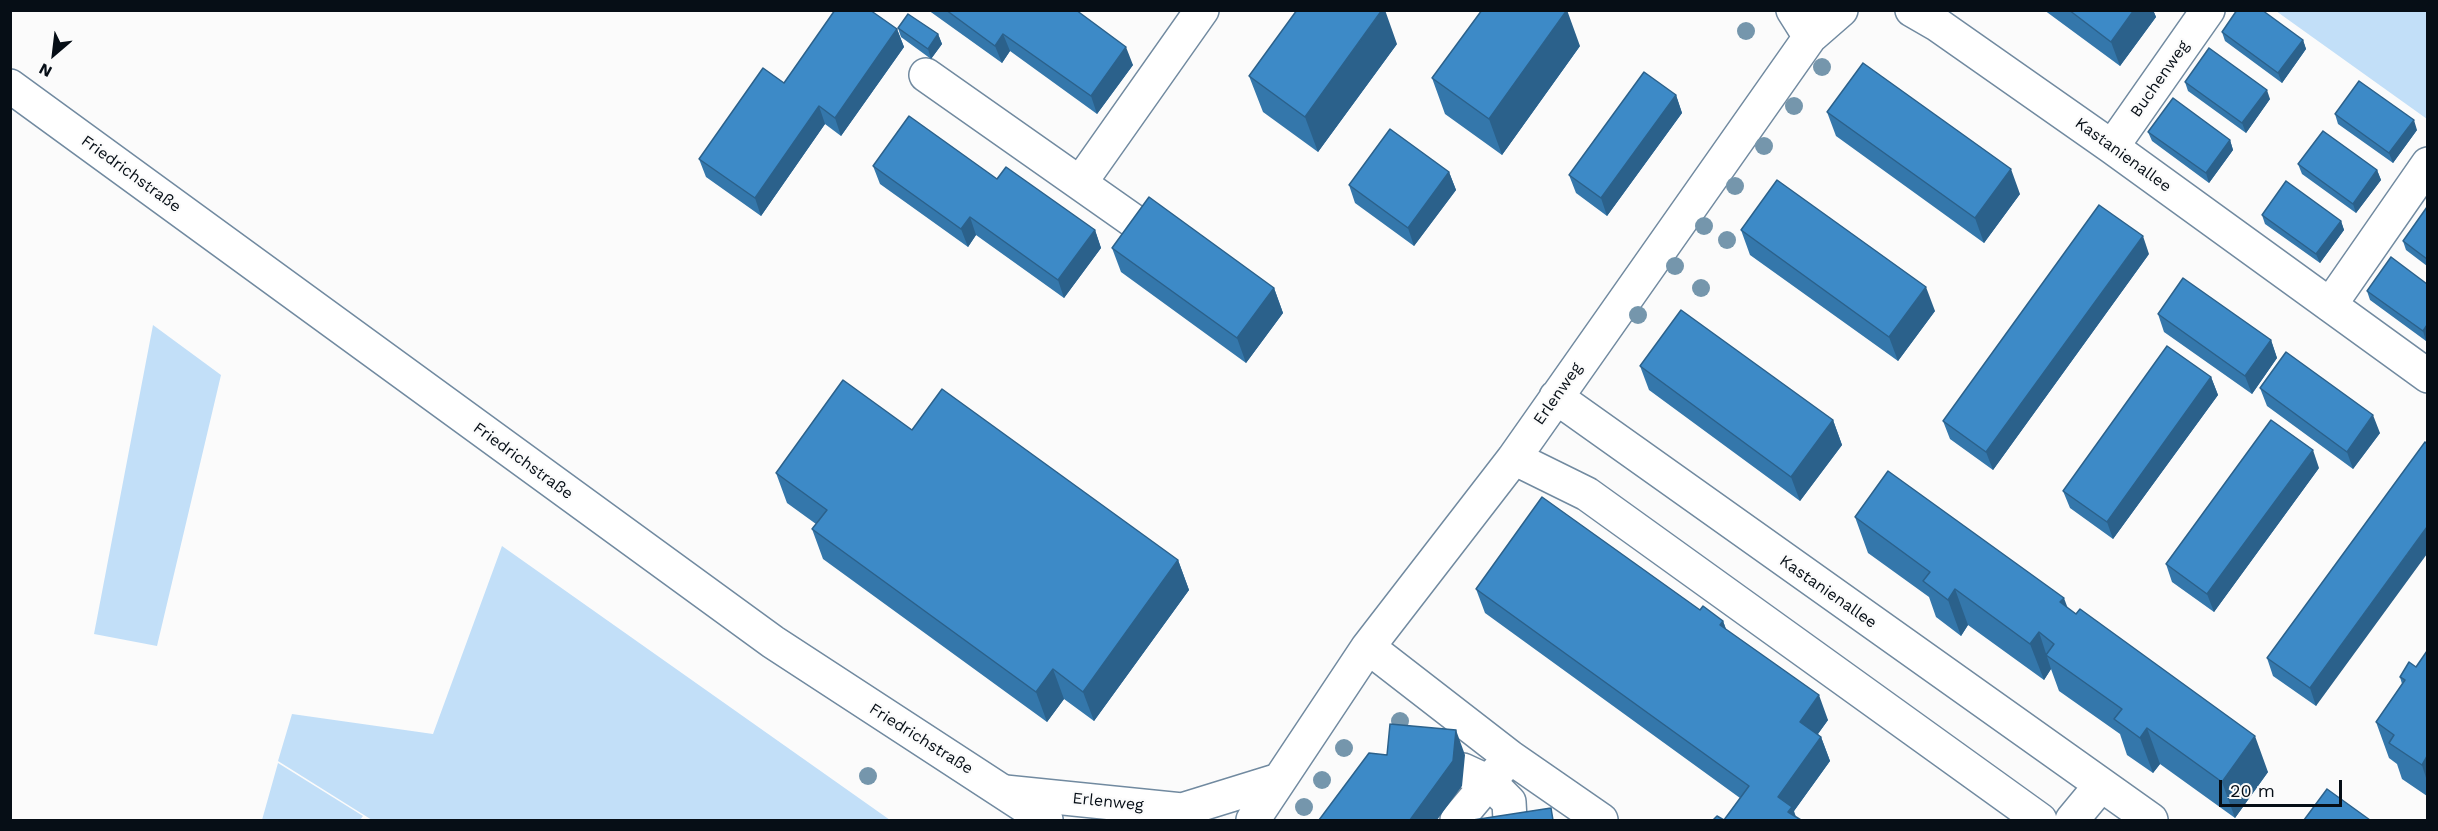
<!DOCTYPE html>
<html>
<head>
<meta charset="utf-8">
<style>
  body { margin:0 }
  #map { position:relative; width:2438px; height:831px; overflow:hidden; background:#fbfbfb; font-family:"Work Sans",sans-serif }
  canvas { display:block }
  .frame { position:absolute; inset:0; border:12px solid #060e16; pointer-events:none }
  .north { position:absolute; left:24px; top:24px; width:60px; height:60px; -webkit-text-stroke:4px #fbfbfb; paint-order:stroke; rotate:208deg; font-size:16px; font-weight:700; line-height:24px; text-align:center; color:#060e16 }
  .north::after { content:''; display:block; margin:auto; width:21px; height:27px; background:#060e16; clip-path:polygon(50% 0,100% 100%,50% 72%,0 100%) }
  .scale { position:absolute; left:2219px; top:780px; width:123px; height:27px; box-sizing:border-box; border:3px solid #060e16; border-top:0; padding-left:8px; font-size:18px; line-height:21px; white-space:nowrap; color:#060e16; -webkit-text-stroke:4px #fbfbfb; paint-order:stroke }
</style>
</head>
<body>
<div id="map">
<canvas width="2438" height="831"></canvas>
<div class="frame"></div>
<div class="north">N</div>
<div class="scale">20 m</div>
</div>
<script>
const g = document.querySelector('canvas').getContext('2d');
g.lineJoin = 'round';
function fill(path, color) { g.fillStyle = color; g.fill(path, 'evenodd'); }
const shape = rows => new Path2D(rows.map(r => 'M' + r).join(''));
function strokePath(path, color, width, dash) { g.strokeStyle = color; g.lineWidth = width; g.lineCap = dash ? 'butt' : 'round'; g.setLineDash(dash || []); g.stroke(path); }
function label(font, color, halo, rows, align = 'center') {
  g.font = font + ' "Work Sans",sans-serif'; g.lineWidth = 4.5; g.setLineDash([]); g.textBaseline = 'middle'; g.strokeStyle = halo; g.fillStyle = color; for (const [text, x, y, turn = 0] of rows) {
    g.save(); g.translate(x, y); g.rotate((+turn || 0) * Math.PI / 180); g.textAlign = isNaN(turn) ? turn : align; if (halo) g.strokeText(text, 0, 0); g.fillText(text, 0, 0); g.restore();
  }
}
fill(shape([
  [2276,11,2427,11,2427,120,2427,119],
  [153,325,221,375,157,646,94,634],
  [502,546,890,820,372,820,278,761,292,714,433,734],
  [278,763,363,816,360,820,262,820]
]), '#c2dff8');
const minor = shape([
  [1793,10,1810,37],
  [1912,10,1938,25,2112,147,2428,376],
  [926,75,1135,222],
  [2112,147,2208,10],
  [1080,183,1202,10],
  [2330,305,2428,164],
  [1556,397,2151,820],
  [1514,458,1587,494,2040,820],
  [1368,647,1510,757,1601,820],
  [1463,770,1489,782,1509,802,1510,820],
  [1005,792,1182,810,1279,780],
  [1253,820,1368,647,1514,458,1810,37,1841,10],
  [1457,820,1510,757],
  [2072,820,2101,785]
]);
const major = shape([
  [10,86,773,642,1046,820]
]);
strokePath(minor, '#718aa0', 36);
strokePath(major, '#718aa0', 36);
strokePath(minor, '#fff', 33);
strokePath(major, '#fff', 33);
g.fillStyle = '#7596ac';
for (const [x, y] of [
  [1746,31],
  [1822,67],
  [1794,106],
  [1764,146],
  [1735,186],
  [1704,226],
  [1727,240],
  [1675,266],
  [1701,288],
  [1638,315],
  [1400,721],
  [1344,748],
  [868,776],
  [1322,780],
  [1304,807]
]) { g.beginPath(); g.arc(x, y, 9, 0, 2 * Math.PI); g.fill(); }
fill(shape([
  [928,10,1076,10,1133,65,1097,114,1010,51,1002,63],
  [2044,10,2153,10,2156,17,2120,66],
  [898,28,938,34,942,44,931,59,901,37],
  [897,29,904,47,841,136,825,124,761,216,706,177,699,159,784,83],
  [2222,32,2303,40,2306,49,2282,83,2225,41],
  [1397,44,1318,152,1263,112,1249,76],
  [1580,46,1502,155,1445,114,1432,78],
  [2185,82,2270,99,2246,133,2188,91],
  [1676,95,1682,113,1607,216,1576,193,1569,175],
  [1827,112,2020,194,1984,243,1836,136],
  [2335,114,2417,130,2393,163,2338,124],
  [2148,132,2230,140,2233,150,2209,183,2152,141],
  [2298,164,2377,170,2381,180,2356,213,2302,174],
  [873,166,997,179,1095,230,1101,248,1064,298,976,235,968,247,880,184],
  [1449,172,1456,190,1414,246,1355,203,1349,185],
  [2427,207,2427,266,2406,250,2403,241],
  [2262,215,2341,221,2344,230,2320,263,2265,224],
  [1741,230,1935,311,1898,361,1750,255],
  [1112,248,1274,288,1283,313,1246,363,1121,272],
  [2149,254,1993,470,1950,439,1943,421],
  [2427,284,2426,341,2370,300,2367,291],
  [2158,314,2271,340,2277,358,2252,394,2164,332],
  [1640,366,1833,420,1842,445,1800,501,1649,390],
  [2211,377,2218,395,2113,539,2070,508,2063,491],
  [2260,388,2380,433,2353,469,2267,406],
  [912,430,1178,560,1189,590,1094,721,1064,699,1047,722,823,559,812,529,816,524,787,503,776,473],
  [2427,444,2316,706,2273,676,2267,658],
  [2319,468,2214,612,2172,582,2166,564],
  [1855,517,2067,607,2268,772,2235,818,2160,764,2153,773,2127,755,2120,734,2059,691,2051,669,2044,680,1968,625,1961,636,1936,617,1929,597,1868,553],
  [1476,589,1700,610,1723,621,1726,629,1828,720,1818,734,1821,737,1830,761,1794,811,1724,820,1740,798,1485,613],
  [2427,651,2427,796,2402,779,2397,764,2389,758,2376,722,2402,684,2400,677,2416,667]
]), '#3477ab');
fill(shape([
  [1382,10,1385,10,1397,44,1318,152,1305,117],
  [1567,10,1580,46,1502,155,1489,119],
  [2134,10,2153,10,2156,17,2120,66,2111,42],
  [897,29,904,47,841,136,835,118],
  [938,34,942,44,931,59,928,49],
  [1003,34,1010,51,1002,63,995,46],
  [2303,40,2306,49,2282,83,2278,73],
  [1126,47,1133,65,1097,114,1091,96],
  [2267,90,2270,99,2246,133,2242,123],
  [1676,95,1682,113,1607,216,1601,198],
  [819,106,825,124,761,216,755,198],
  [2414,120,2417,130,2393,163,2389,153],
  [2230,140,2233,150,2209,183,2206,173],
  [2011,169,2020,194,1984,243,1975,218],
  [2377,170,2381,180,2356,213,2353,204],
  [1449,172,1456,190,1414,246,1408,228],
  [970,217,976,235,968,247,961,229],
  [2341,221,2344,230,2320,263,2316,254],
  [1095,230,1101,248,1064,298,1058,280],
  [2143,236,2149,254,1993,470,1986,452],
  [1926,287,1935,311,1898,361,1889,337],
  [1274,288,1283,313,1246,363,1237,338],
  [2427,325,2427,339,2426,341,2423,331],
  [2271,340,2277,358,2252,394,2245,376],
  [2211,377,2218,395,2113,539,2107,522],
  [2373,415,2380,433,2353,469,2347,452],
  [1833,420,1842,445,1800,501,1791,477],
  [2313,450,2319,468,2214,612,2207,594],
  [2427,527,2427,554,2316,706,2310,688],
  [1178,560,1189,590,1094,721,1083,692],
  [1955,589,1968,625,1961,636,1948,600],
  [2064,598,2077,633,2060,602],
  [1723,621,1732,646,1720,625],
  [2039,632,2051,669,2044,680,2030,644],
  [1053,669,1064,699,1047,722,1036,692],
  [1819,695,1828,720,1809,746,1800,722],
  [2147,728,2160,764,2153,773,2140,738],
  [1456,730,1465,755,1462,786,1437,820,1410,820],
  [2255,736,2268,772,2235,818,2222,782],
  [1821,737,1830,761,1794,811,1797,820,1792,820,1778,797],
  [2427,756,2427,781,2422,765]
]), '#2b618b');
const building = shape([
  [835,10,870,10,897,29,835,118,819,106,755,198,699,159,763,68,784,83,835,10],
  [946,10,1076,10,1126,47,1091,96,1003,34,995,46,946,10],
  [1297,10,1382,10,1305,117,1249,76,1297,10],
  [1482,10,1567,10,1489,119,1432,78,1482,10],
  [2069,10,2134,10,2111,42,2069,10],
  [2237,10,2262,10,2303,40,2278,73,2222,32,2237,10],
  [908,14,938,34,928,49,898,28,908,14],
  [2209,48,2267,90,2242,123,2185,82,2209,48],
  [1863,63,2011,169,1975,218,1827,112,1863,63],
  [1644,72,1676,95,1601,198,1569,175,1644,72],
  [2359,81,2414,120,2389,153,2335,114,2359,81],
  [2173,98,2230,140,2206,173,2148,132,2173,98],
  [909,116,997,179,1006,167,1095,230,1058,280,970,217,961,229,873,166,909,116],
  [1390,129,1449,172,1408,228,1349,185,1390,129],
  [2323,131,2377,170,2353,204,2298,164,2323,131],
  [1777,180,1926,287,1889,337,1741,230,1777,180],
  [2286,181,2341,221,2316,254,2262,215,2286,181],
  [1149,197,1274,288,1237,338,1112,248,1149,197],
  [2099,205,2143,236,1986,452,1943,421,2099,205],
  [2427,207,2427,259,2403,241,2427,207],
  [2391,257,2427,284,2427,325,2423,331,2367,291,2391,257],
  [2183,278,2271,340,2245,376,2158,314,2183,278],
  [1681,310,1833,420,1791,477,1640,366,1681,310],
  [2167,346,2211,377,2107,522,2063,491,2167,346],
  [2286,352,2373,415,2347,452,2260,388,2286,352],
  [843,380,912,430,942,389,1178,560,1083,692,1053,669,1036,692,812,529,827,510,776,473,843,380],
  [2271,420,2313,450,2207,594,2166,564,2271,420],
  [2425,442,2427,444,2427,527,2310,688,2267,658,2425,442],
  [1888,471,2064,598,2060,602,2076,614,2080,609,2255,736,2222,782,2147,728,2140,738,2114,719,2122,709,2046,655,2054,644,2039,632,2030,644,1955,589,1948,600,1923,581,1930,572,1855,517,1888,471],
  [1542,497,1700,610,1703,606,1723,621,1720,625,1819,695,1800,722,1821,737,1778,797,1792,807,1788,812,1801,820,1713,820,1717,816,1724,820,1749,786,1476,589,1542,497],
  [2427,651,2427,756,2422,765,2389,743,2394,735,2376,722,2405,680,2400,677,2409,662,2416,667,2427,651],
  [1390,724,1456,730,1453,761,1410,820,1319,820,1369,753,1387,755,1390,724],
  [2327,789,2370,820,2304,820,2327,789],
  [1551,808,1553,820,1473,820,1551,808]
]);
fill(building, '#3d8ac7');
strokePath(building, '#2b618b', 1.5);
label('16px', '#060e16', '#fbfbfb', [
  ["Buchenweg",2160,79,-55],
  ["Kastanienallee",2123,155,36],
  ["Friedrichstraße",131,174,36],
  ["Erlenweg",1558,394,-55],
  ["Friedrichstraße",523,461,36],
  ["Kastanienallee",1828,592,35],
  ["Friedrichstraße",921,739,32],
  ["Erlenweg",1108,802,6]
]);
</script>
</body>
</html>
